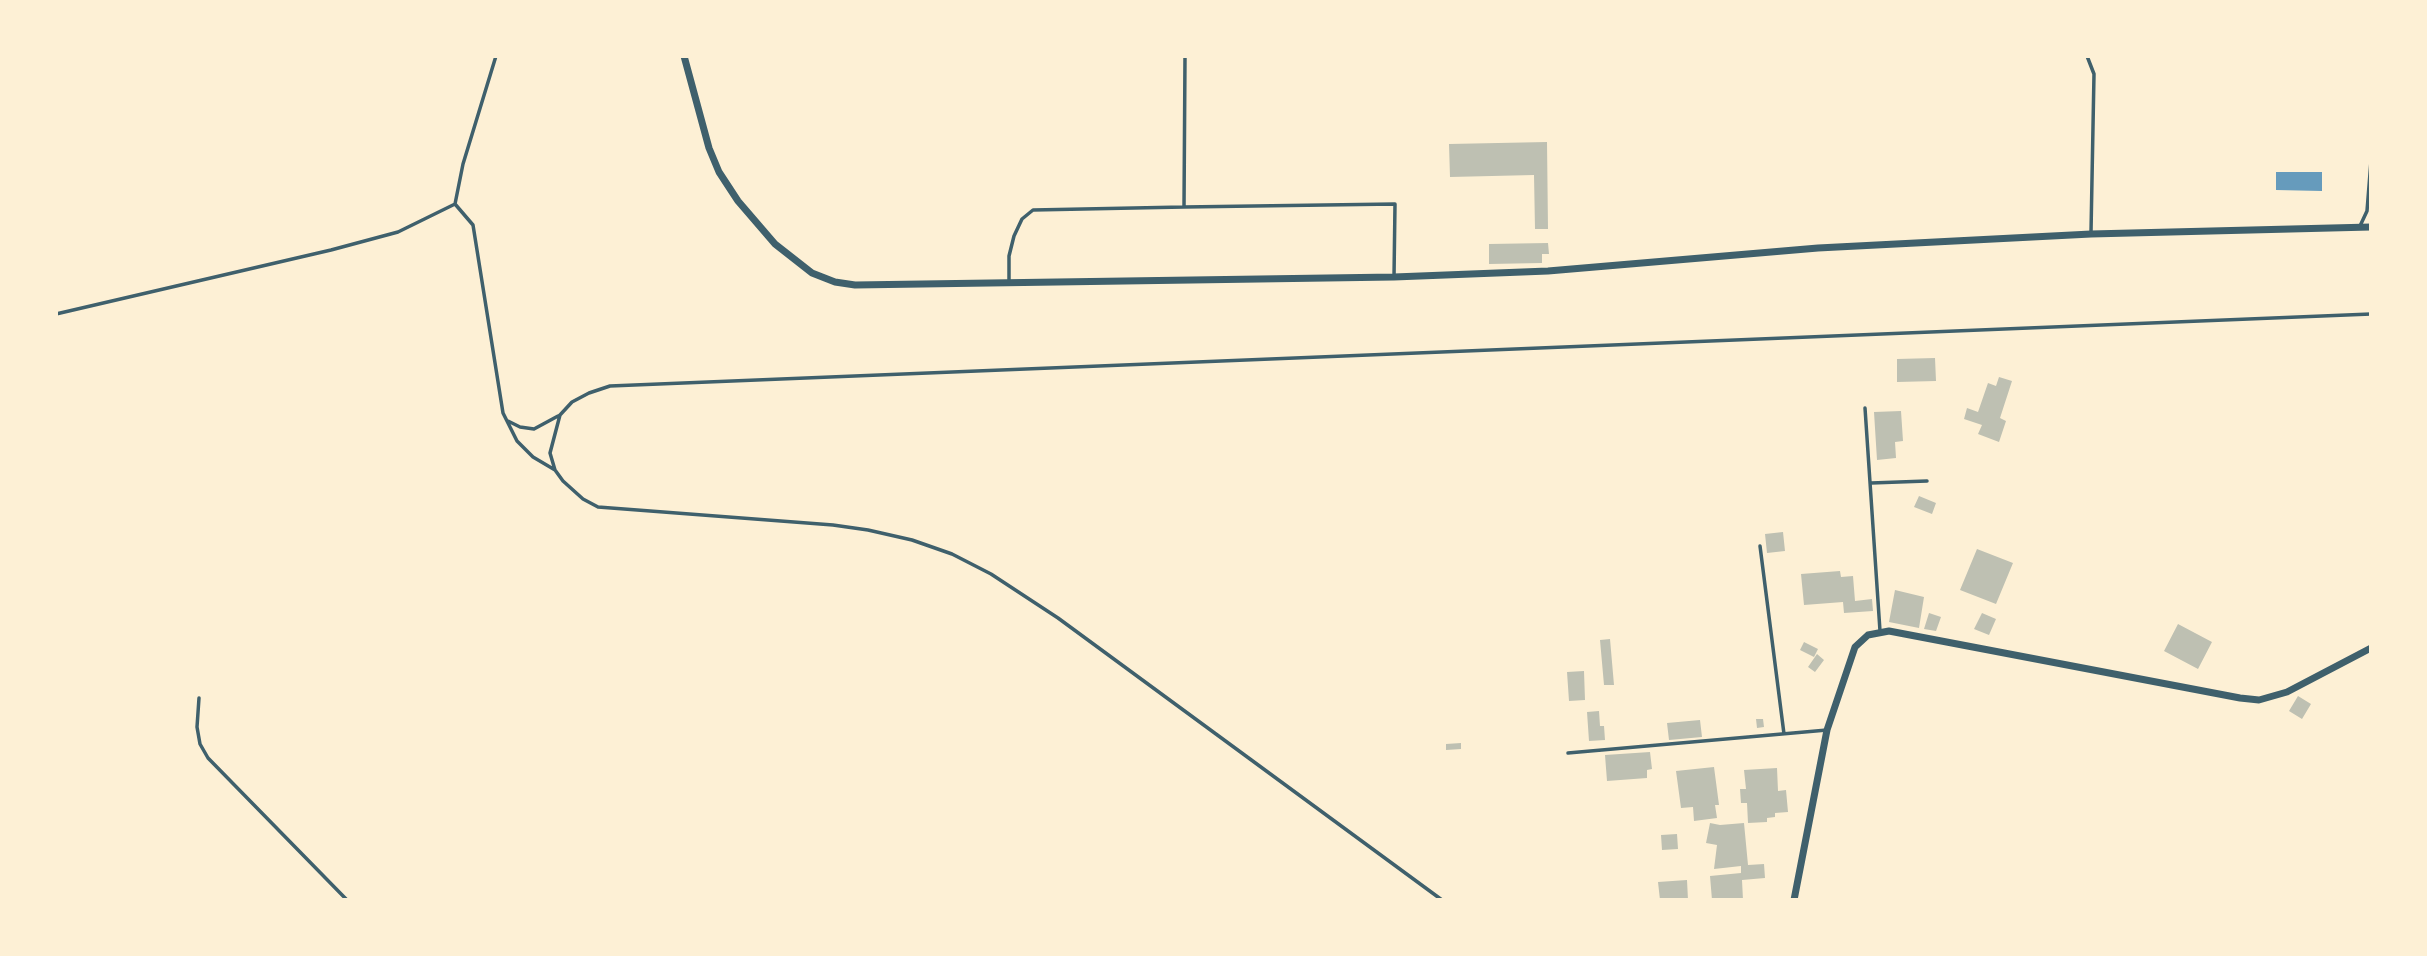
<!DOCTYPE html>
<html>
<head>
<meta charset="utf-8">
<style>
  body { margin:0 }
  #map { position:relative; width:2427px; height:956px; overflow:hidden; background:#fdf0d5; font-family:Cabin,sans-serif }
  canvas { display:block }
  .frame { position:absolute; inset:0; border:58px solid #fdf0d5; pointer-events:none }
</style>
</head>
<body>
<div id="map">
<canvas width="2427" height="956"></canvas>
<div class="frame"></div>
</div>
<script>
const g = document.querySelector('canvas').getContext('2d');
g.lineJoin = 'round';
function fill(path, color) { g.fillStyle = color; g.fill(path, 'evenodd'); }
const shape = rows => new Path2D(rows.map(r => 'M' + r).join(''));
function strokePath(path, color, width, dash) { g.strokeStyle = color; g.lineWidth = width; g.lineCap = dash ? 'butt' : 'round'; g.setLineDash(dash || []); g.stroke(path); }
fill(shape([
  [2276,172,2322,172,2322,191,2276,190]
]), '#669bbc');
fill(shape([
  [1547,142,1548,229,1535,229,1534,175,1450,177,1449,144],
  [1548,243,1549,254,1542,254,1542,263,1489,264,1489,244],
  [1935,358,1936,381,1897,382,1897,359],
  [1999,377,2012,381,2000,418,2006,421,1999,442,1978,434,1982,425,1964,419,1967,408,1978,412,1988,383,1996,386],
  [1901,411,1903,441,1895,442,1896,458,1877,460,1874,412],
  [1919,496,1936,503,1932,514,1914,507],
  [1783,532,1785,551,1767,553,1765,534],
  [1977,549,2013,563,1996,604,1960,590],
  [1840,571,1841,577,1853,576,1855,601,1872,599,1873,611,1844,613,1843,602,1804,605,1801,574],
  [1895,590,1924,597,1919,628,1889,622],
  [1929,613,1941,617,1936,631,1924,629],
  [1982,613,1996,619,1989,635,1974,629],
  [2178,624,2212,642,2198,669,2164,651],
  [1610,639,1614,685,1604,685,1600,640],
  [1804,642,1818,649,1814,657,1800,650],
  [1817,654,1824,660,1815,672,1808,667],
  [1584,671,1585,700,1569,701,1567,672],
  [2298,696,2311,704,2302,719,2289,711],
  [1599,711,1600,726,1604,726,1605,740,1589,741,1587,712],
  [1756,719,1763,719,1764,727,1757,728],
  [1700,720,1702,737,1669,740,1667,723],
  [1461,743,1461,749,1446,750,1446,744],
  [1650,752,1652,769,1647,770,1647,778,1607,781,1605,755],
  [1714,767,1719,805,1715,805,1717,818,1694,821,1693,807,1681,808,1676,771],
  [1777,768,1778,791,1786,790,1788,812,1775,813,1775,817,1767,818,1767,822,1748,823,1747,803,1741,803,1740,789,1746,789,1744,770],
  [1710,823,1720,825,1744,823,1748,865,1764,864,1765,878,1742,880,1743,900,1712,900,1710,876,1741,873,1741,866,1714,869,1717,845,1706,843],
  [1677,834,1678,849,1662,850,1661,835],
  [1687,880,1688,900,1660,900,1658,882]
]), '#bec0b2');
strokePath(shape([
  [2087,56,2094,74,2091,232],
  [455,204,463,164,496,56],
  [1184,207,1185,56],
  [2360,226,2367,211,2371,161],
  [1009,283,1009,256,1014,236,1022,219,1033,210,1184,207,1395,204,1394,277],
  [56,314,331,250,398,232,455,204,473,225,503,413,517,441,533,457,555,470],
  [1865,408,1880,631],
  [508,421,520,427,534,429,558,416],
  [1871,483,1927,481],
  [1760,546,1784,734],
  [199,698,197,727,200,744,208,758,347,900],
  [1568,753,1827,730],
  [1442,900,1058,618,991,574,952,554,912,540,868,530,833,525,598,507,583,499,563,481,555,470,550,453,560,415,572,402,589,393,610,386,2371,314]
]), '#3f606c', 3.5);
strokePath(shape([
  [684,56,709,148,719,172,738,201,775,244,812,273,835,282,855,285,1394,277,1548,271,1818,248,2091,234,2371,227],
  [1794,900,1827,730,1855,647,1868,635,1889,631,2240,698,2259,700,2287,692,2371,648]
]), '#3f606c', 7);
</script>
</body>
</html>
